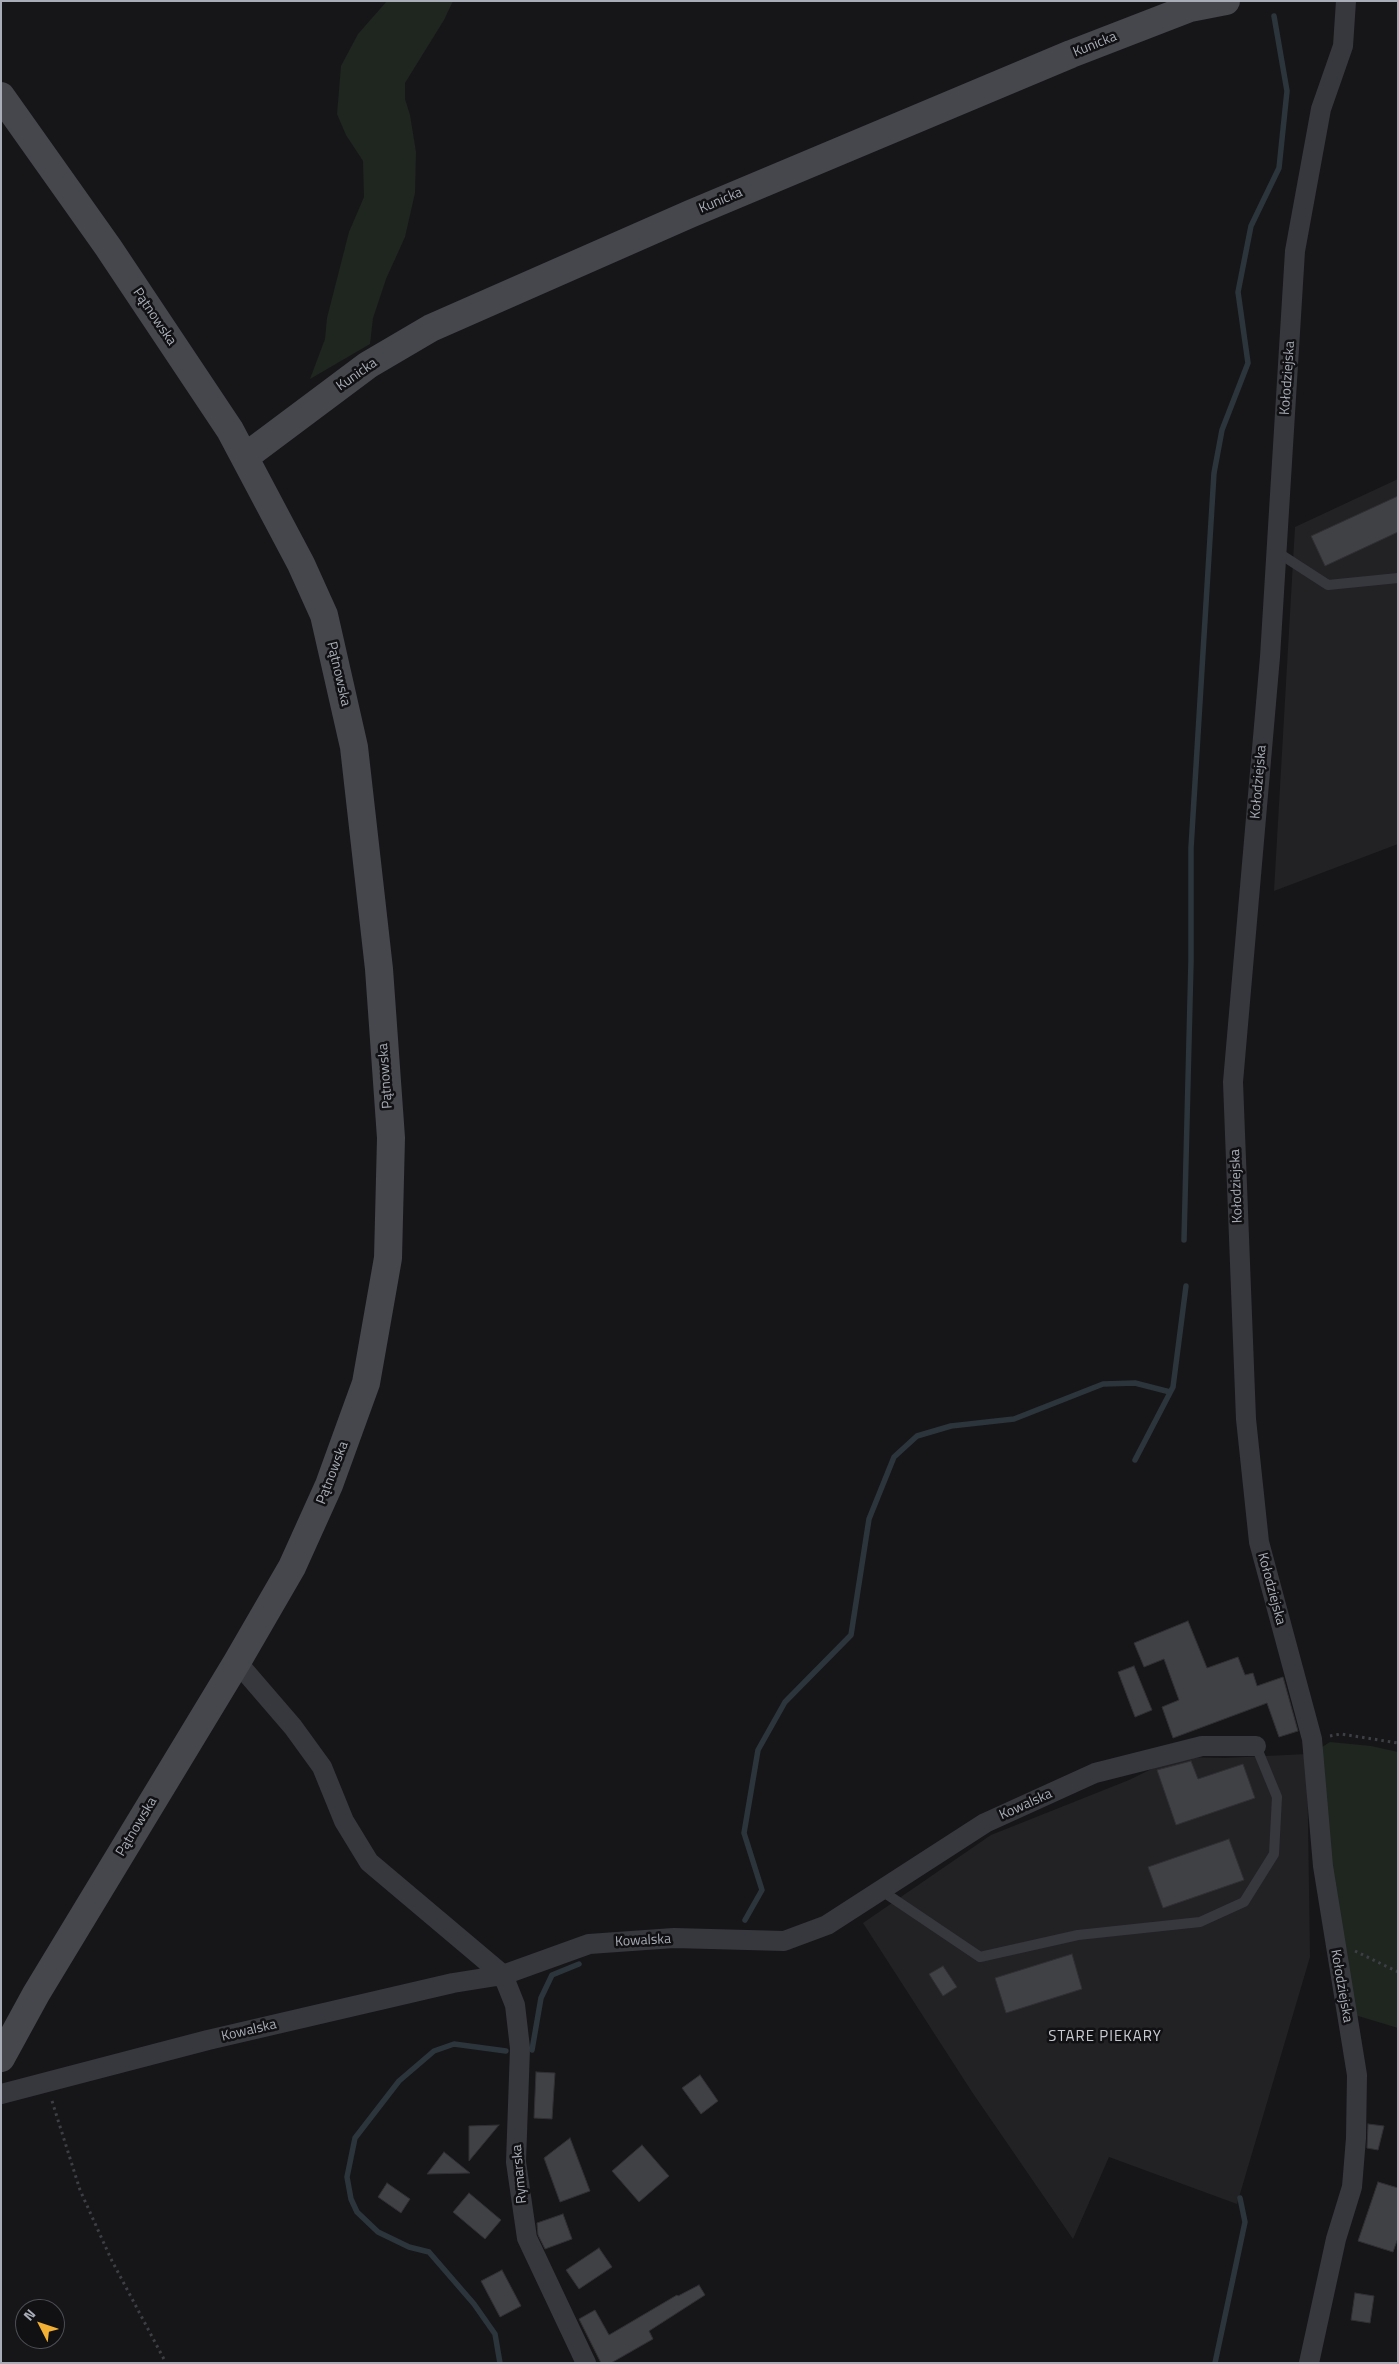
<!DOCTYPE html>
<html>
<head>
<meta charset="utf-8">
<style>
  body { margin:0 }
  #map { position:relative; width:1399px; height:2364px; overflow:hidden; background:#161618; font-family:"Titillium Web",sans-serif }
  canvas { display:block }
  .frame { position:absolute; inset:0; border:2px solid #a8adb8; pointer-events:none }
  .north { position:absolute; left:15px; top:2299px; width:50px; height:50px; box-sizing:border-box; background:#111113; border:1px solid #4d4f55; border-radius:50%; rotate:311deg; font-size:14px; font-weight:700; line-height:20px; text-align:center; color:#a8adb8 }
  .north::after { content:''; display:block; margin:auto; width:18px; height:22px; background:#f2b134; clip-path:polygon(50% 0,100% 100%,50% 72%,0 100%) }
</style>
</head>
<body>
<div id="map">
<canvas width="1399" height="2364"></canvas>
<div class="frame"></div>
<div class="north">N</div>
</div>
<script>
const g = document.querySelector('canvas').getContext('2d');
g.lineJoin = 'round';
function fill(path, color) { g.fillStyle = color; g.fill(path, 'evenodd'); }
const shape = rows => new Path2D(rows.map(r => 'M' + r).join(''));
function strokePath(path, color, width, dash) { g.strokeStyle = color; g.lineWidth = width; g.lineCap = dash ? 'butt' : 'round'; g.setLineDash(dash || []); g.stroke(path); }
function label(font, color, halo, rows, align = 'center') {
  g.font = font + ' "Titillium Web",sans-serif'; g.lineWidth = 5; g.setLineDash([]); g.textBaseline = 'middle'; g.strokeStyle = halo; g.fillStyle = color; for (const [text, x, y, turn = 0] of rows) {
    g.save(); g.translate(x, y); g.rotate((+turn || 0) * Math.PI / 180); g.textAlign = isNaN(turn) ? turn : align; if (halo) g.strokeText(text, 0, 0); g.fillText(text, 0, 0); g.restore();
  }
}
fill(shape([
  [1398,479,1398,844,1274,891,1295,527],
  [1307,1754,1310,1957,1237,2204,1109,2157,1073,2239,972,2092,863,1923,991,1835,1129,1780,1176,1757,1225,1758]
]), '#222225');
fill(shape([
  [387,1,453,1,444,20,405,83,405,99,410,115,416,152,415,193,405,237,386,279,373,318,370,344,310,379,325,339,327,318,349,232,364,197,363,161,346,135,337,114,341,66,358,34],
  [1330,1742,1371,1746,1398,1752,1398,2028,1355,2015,1331,1869,1322,1747]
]), '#1e261f');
strokePath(shape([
  [1184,1240,1191,961,1191,848,1214,473,1222,430,1248,363,1238,292,1251,226,1279,168,1287,91,1274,16],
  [1135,1460,1173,1387,1186,1286],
  [745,1920,762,1890,744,1833,758,1750,785,1702,851,1635,869,1519,894,1457,917,1436,951,1426,1014,1419,1103,1384,1135,1383,1170,1392],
  [532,2050,541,1998,552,1975,579,1964],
  [500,2363,495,2334,474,2304,429,2252,409,2247,378,2232,357,2212,351,2199,347,2177,355,2138,399,2081,434,2051,454,2044,506,2051],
  [1215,2363,1245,2222,1240,2198]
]), '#2c353c', 5.5);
const building = shape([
  [1398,496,1398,532,1325,566,1311,536,1398,496],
  [1188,1621,1207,1668,1238,1657,1245,1675,1253,1673,1257,1686,1283,1677,1298,1731,1279,1737,1267,1703,1173,1738,1162,1707,1179,1700,1164,1659,1144,1667,1134,1643,1188,1621],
  [1134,1666,1152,1710,1135,1717,1118,1672,1134,1666],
  [1191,1761,1198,1779,1243,1764,1255,1798,1176,1825,1157,1770,1191,1761],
  [1229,1839,1244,1880,1163,1908,1148,1867,1229,1839],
  [1072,1954,1082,1989,1006,2013,995,1978,1072,1954],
  [943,1966,957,1987,943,1996,929,1974,943,1966],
  [536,2072,555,2073,552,2119,534,2118,536,2072],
  [700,2075,718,2101,701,2114,682,2088,700,2075],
  [1368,2124,1384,2126,1378,2150,1367,2148,1368,2124],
  [499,2125,469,2161,469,2126,499,2125],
  [570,2138,590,2191,560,2202,544,2158,570,2138],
  [642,2145,669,2176,639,2202,612,2171,642,2145],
  [444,2152,470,2173,427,2174,444,2152],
  [1378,2182,1398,2188,1398,2238,1393,2252,1358,2241,1378,2182],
  [387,2183,410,2199,401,2213,378,2197,387,2183],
  [469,2193,501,2220,485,2239,453,2212,469,2193],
  [563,2214,572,2239,545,2249,538,2235,537,2223,563,2214],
  [599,2248,612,2267,579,2289,566,2270,599,2248],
  [502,2270,521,2306,500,2317,481,2281,502,2270],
  [699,2285,705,2295,649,2331,653,2339,611,2363,601,2363,579,2319,595,2310,609,2335,677,2295,678,2296,699,2285],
  [1355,2293,1374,2296,1370,2323,1351,2320,1355,2293]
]);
fill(building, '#404145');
strokePath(building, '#303034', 1);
strokePath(shape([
  [1330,1736,1341,1734,1398,1743],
  [1355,1951,1398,1972],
  [52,2101,80,2190,111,2259,166,2363]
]), '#3d3f44', 3, [2.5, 4]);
strokePath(shape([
  [1277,552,1328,585,1398,578],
  [882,1891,980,1957,1078,1935,1200,1922,1244,1902,1274,1854,1277,1797,1256,1746]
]), '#37383d', 10);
strokePath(shape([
  [237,1662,293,1727,322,1767,344,1821,369,1862,503,1975,515,2005,520,2048,516,2162,527,2238,586,2363],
  [1,2094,208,2040,453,1983,503,1975,589,1944,674,1938,784,1941,827,1925,985,1823,1095,1773,1202,1746,1256,1746],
  [1309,2363,1336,2239,1352,2187,1356,2138,1357,2075,1323,1866,1312,1739,1259,1542,1246,1419,1233,1082,1270,657,1295,251,1321,109,1343,46,1346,1]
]), '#37383d', 20);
strokePath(shape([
  [1,96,108,247,230,430,301,564,324,615,354,747,379,969,391,1138,388,1258,366,1383,329,1485,292,1567,237,1662,36,1994,1,2058],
  [245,457,368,365,431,328,690,214,1071,54,1190,8,1226,1]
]), '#45474d', 28);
label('14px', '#a8adb8', '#111113', [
  ["Kunicka",1095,45,-22],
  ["Kunicka",721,201,-23],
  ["Pątnowska",154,317,56],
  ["Kunicka",357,375,-35],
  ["Kołodziejska",1288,378,-86],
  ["Pątnowska",338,674,77],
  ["Kołodziejska",1259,782,-85],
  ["Pątnowska",386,1076,-94],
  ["Kołodziejska",1237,1186,-92],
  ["Pątnowska",333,1473,-69],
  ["Kołodziejska",1271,1589,75],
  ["Kowalska",1026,1805,-24],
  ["Pątnowska",137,1827,-59],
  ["Kowalska",643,1941,-3],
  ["Kołodziejska",1341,1986,80],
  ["Kowalska",249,2031,-13],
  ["Rymarska",520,2174,-95]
]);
g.letterSpacing = '1px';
label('15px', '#c9ccd4', '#111113', [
  ["STARE PIEKARY",1105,2037]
]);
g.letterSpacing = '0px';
</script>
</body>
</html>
